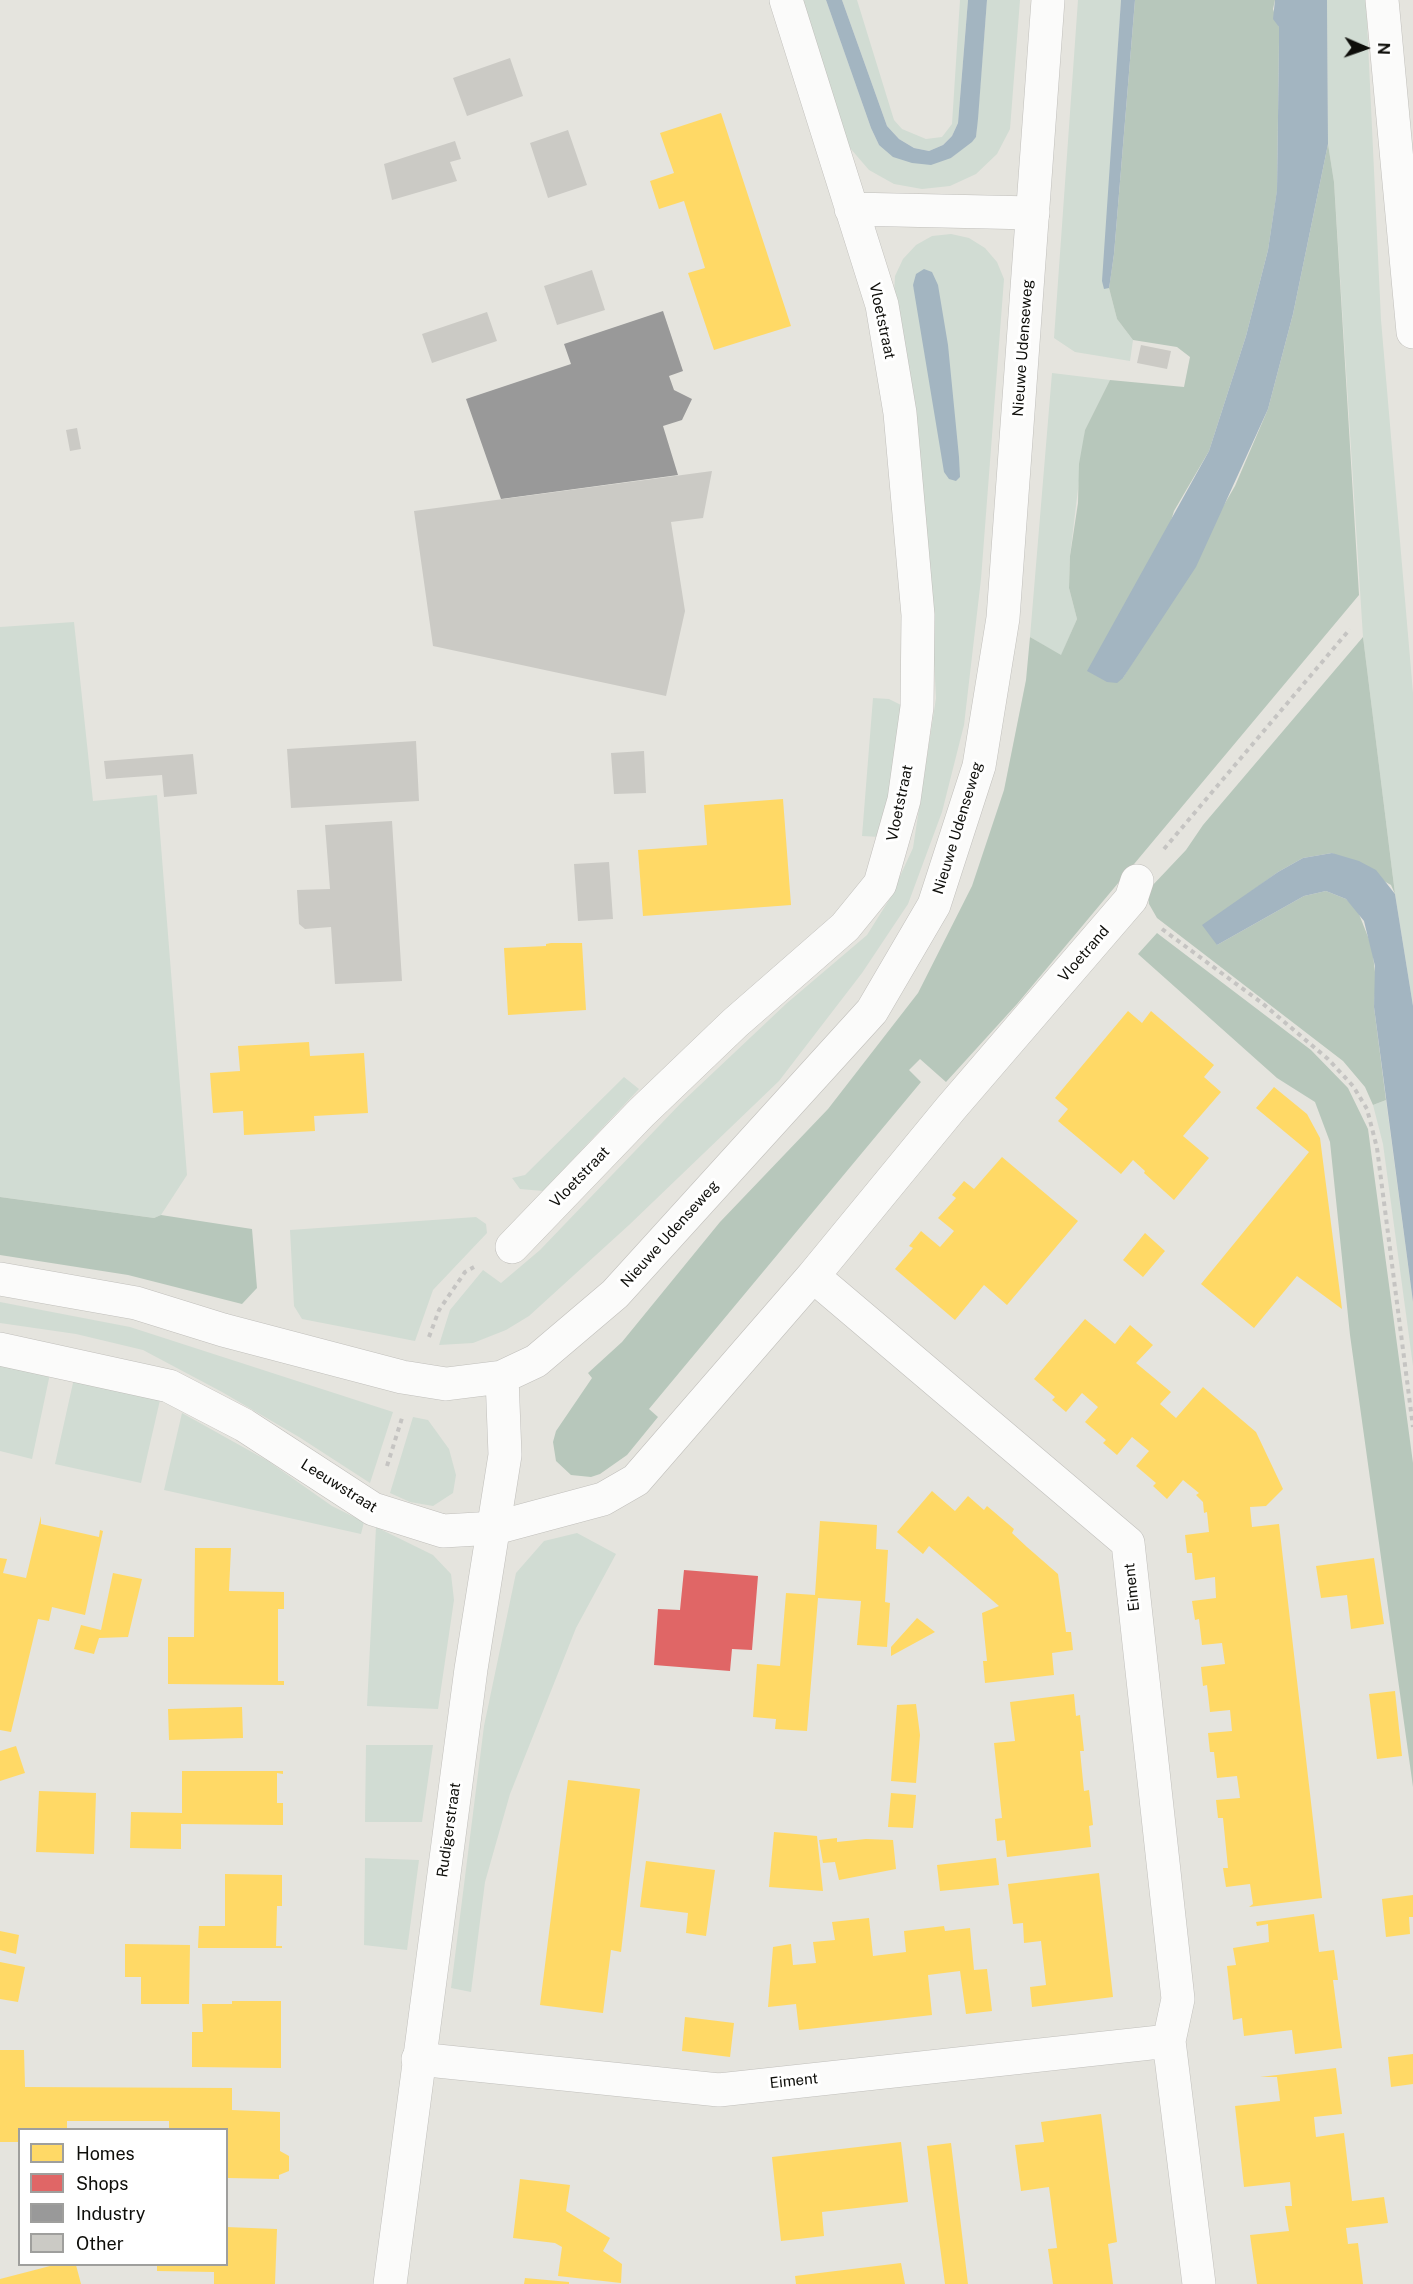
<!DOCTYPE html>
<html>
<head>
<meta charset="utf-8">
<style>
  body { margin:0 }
  #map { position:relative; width:1413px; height:2284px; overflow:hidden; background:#e5e4de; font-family:"Public Sans",sans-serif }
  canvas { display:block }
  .legend { position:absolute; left:18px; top:2128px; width:210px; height:138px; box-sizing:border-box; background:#fff; border:2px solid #9f9f9d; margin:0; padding:8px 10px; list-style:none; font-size:18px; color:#0e0e0a }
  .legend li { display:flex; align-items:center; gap:12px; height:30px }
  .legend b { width:30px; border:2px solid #9f9f9d }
  .north { position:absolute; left:1335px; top:18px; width:60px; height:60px; -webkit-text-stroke:4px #fff; paint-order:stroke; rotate:92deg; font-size:16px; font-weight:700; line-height:24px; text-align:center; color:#0e0e0a }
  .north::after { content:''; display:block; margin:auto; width:21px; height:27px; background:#0e0e0a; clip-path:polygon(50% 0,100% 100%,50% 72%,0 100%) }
</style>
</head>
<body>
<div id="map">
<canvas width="1413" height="2284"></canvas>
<ul class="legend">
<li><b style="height:16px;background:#ffd966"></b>Homes</li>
<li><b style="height:16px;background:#e06666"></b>Shops</li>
<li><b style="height:16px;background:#999"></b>Industry</li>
<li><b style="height:16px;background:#cbcac5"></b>Other</li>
</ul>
<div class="north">N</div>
</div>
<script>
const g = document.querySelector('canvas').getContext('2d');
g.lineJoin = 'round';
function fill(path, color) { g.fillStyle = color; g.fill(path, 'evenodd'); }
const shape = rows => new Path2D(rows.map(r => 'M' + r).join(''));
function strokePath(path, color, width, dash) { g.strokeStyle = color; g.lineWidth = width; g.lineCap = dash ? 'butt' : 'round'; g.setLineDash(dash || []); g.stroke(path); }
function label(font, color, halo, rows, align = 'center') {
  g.font = font + ' "Public Sans",sans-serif'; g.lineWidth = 6; g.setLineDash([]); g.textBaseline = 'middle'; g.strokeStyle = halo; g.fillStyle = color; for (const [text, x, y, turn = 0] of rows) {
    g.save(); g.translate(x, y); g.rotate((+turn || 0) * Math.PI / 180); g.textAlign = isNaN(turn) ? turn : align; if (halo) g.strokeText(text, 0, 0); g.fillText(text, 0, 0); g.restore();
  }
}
fill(shape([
  [798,0,826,0,871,128,879,145,951,158,976,137,987,0,1020,0,1010,129,997,154,976,174,950,186,922,189,894,184,869,170,850,148],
  [842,0,857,0,894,120,902,129,926,139,942,137,952,124,960,0,968,0,958,123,952,136,943,145,929,151,914,148,899,139,887,126],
  [1078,0,1121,0,1104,288,1109,288,1117,319,1133,340,1130,361,1075,352,1054,338],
  [1327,0,1366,0,1381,320,1413,693,1413,1006,1395,894,1363,637,1334,182,1328,144],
  [951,234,969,238,985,248,997,262,1004,279,981,579,964,725,942,812,908,904,862,973,779,1081,629,1225,529,1316,506,1330,473,1343,439,1345,450,1310,483,1270,501,1283,540,1250,681,1103,787,1003,867,935,889,900,913,848,936,698,931,601,894,294,895,276,903,259,916,245,932,236],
  [932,272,917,301,913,285],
  [1052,373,1110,380,1085,430,1070,556,1069,588,1077,619,1061,656,1030,637],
  [74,622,93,801,157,795,187,1175,161,1215,154,1218,0,1197,0,627],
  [873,698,889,699,903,706,900,748,880,837,862,836],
  [624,1077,639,1089,543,1191,520,1189,512,1178,525,1175],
  [1386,1100,1413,1302,1413,1366,1383,1144,1373,1105],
  [476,1217,486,1224,487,1233,433,1290,415,1341,302,1319,294,1306,290,1230],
  [0,1302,130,1327,393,1412,370,1483,299,1437,222,1392,143,1350,76,1334,0,1323],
  [0,1360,51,1369,32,1459,0,1451],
  [75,1374,160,1400,141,1483,55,1464],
  [182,1413,268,1461,332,1506,364,1522,361,1534,164,1490],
  [413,1417,428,1420,449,1449,456,1475,453,1493,433,1506,410,1502,390,1493],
  [376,1527,433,1555,451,1574,454,1600,438,1709,367,1706],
  [577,1533,616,1554,576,1628,510,1794,485,1882,471,1992,451,1988,484,1726,516,1573,544,1541],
  [366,1745,433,1745,422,1822,365,1822],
  [365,1858,419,1860,407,1950,364,1945]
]), '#d1dcd3');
fill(shape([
  [1135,0,1275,0,1273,9,1279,27,1279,42,1277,191,1268,250,1246,336,1209,451,1174,511,1123,678,1235,486,1268,409,1293,314,1328,144,1334,182,1359,595,1017,1004,946,1082,920,1059,909,1070,921,1082,649,1409,658,1417,627,1455,600,1474,591,1477,571,1475,556,1461,553,1442,556,1431,592,1378,588,1373,622,1342,720,1222,828,1109,918,993,972,886,1004,790,1026,680,1030,637,1061,655,1077,619,1069,588,1070,556,1078,503,1079,464,1085,430,1110,380,1184,387,1190,357,1177,347,1133,340,1117,319,1109,288,1114,254],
  [1363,637,1395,894,1391,885,1332,853,1303,858,1278,872,1215,918,1217,945,1304,896,1326,891,1346,899,1357,909,1372,947,1376,980,1374,1007,1386,1100,1373,1105,1365,1087,1343,1061,1157,918,1149,904,1148,895,1151,887,1186,850,1203,825],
  [1157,933,1311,1050,1348,1088,1368,1129,1413,1463,1413,1787,1350,1335,1330,1142,1315,1102,1277,1078,1138,954],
  [0,1197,154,1218,161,1215,252,1229,257,1288,242,1304,128,1275,0,1255]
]), '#b7c7bb');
fill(shape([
  [826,0,842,0,887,126,899,139,914,148,929,151,943,145,952,136,958,123,968,0,987,0,978,119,976,137,972,142,951,158,931,165,912,163,893,157,879,145,871,128],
  [1121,0,1135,0,1114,254,1110,282,1109,288,1104,289,1102,281],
  [1275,0,1327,0,1328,144,1293,314,1268,409,1196,567,1123,678,1117,683,1107,682,1087,671,1209,451,1246,336,1268,250,1277,190,1279,42,1279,27,1273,19],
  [924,269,932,272,938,285,948,345,959,457,960,477,956,481,949,479,944,472,913,285,916,274],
  [1332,853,1359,861,1376,870,1395,894,1413,1006,1413,1302,1374,1007,1375,966,1364,921,1346,899,1326,891,1304,896,1217,945,1202,925,1278,872,1303,858]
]), '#a3b5c1');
fill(shape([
  [721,113,791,326,714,350,688,273,705,268,684,201,659,209,650,181,674,173,660,133],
  [783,799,791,905,643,916,638,850,707,845,704,805],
  [551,943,582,943,586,1010,508,1015,504,948,546,946,546,944],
  [1128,1011,1142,1023,1151,1011,1214,1065,1204,1077,1221,1092,1183,1136,1209,1158,1174,1200,1144,1173,1145,1171,1133,1160,1121,1174,1058,1121,1068,1109,1055,1098],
  [309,1042,310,1056,364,1053,368,1113,314,1116,315,1131,244,1135,243,1111,213,1113,210,1073,240,1071,238,1046],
  [1274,1087,1307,1114,1320,1138,1342,1309,1297,1276,1254,1328,1201,1284,1309,1152,1256,1108],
  [1002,1157,1078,1221,1007,1305,984,1285,955,1320,895,1269,913,1248,909,1246,921,1231,940,1247,954,1231,938,1218,956,1198,952,1195,964,1181,974,1189],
  [1145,1233,1165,1251,1143,1277,1123,1260],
  [1085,1319,1115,1344,1130,1325,1153,1345,1136,1363,1171,1392,1160,1404,1176,1418,1203,1387,1256,1432,1283,1489,1266,1506,1250,1507,1252,1527,1279,1524,1322,1898,1249,1907,1253,1904,1250,1884,1226,1887,1223,1868,1228,1868,1223,1818,1218,1818,1216,1800,1240,1798,1237,1776,1217,1778,1214,1752,1210,1752,1208,1733,1232,1731,1230,1710,1210,1712,1207,1685,1203,1686,1201,1667,1225,1664,1222,1643,1202,1645,1199,1619,1195,1620,1192,1601,1216,1598,1215,1577,1195,1580,1192,1553,1187,1553,1185,1535,1209,1532,1207,1512,1204,1513,1203,1502,1196,1495,1199,1493,1183,1480,1167,1499,1153,1486,1156,1483,1136,1466,1149,1451,1132,1437,1117,1455,1103,1443,1106,1440,1085,1422,1098,1407,1082,1393,1066,1412,1052,1400,1055,1397,1034,1379],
  [932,1491,955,1511,968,1496,984,1510,987,1506,1014,1529,1012,1533,1027,1547,1058,1574,1066,1632,1071,1632,1073,1650,1052,1653,1054,1675,985,1683,983,1661,987,1661,982,1613,999,1606,929,1546,923,1554,897,1532],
  [41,1516,41,1524,99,1537,100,1530,103,1531,85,1615,52,1607,49,1621,38,1619,11,1732,0,1730,0,1558,7,1559,3,1573,26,1578],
  [820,1521,877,1525,876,1549,888,1550,885,1602,890,1603,887,1647,857,1645,861,1601,818,1598,807,1731,775,1729,776,1719,753,1717,757,1664,780,1666,786,1593,815,1595],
  [195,1548,231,1548,229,1591,284,1592,284,1609,278,1609,278,1681,284,1681,284,1685,168,1684,168,1637,194,1637],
  [1374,1558,1384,1624,1351,1629,1347,1595,1321,1598,1316,1566],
  [113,1573,142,1579,128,1637,99,1638,94,1654,74,1649,81,1625,101,1630],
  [917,1618,935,1632,891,1656,891,1647],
  [1395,1691,1402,1756,1377,1759,1369,1694],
  [1074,1694,1076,1716,1080,1715,1084,1751,1080,1751,1084,1791,1089,1790,1093,1825,1089,1826,1091,1847,1007,1857,1005,1840,997,1841,995,1819,1002,1818,994,1743,1015,1741,1010,1702],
  [916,1704,920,1735,916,1783,891,1781,897,1705],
  [242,1707,243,1738,169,1740,168,1709],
  [16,1746,25,1773,0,1781,0,1751],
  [182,1771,283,1771,283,1774,277,1773,277,1803,283,1803,283,1825,181,1824,181,1849,130,1848,131,1812,182,1813],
  [568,1780,640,1789,621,1952,611,1950,603,2013,540,2005],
  [39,1791,96,1793,94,1854,36,1852],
  [891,1793,916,1795,913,1828,888,1827],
  [774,1832,817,1836,823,1891,769,1887],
  [837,1838,837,1842,866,1839,893,1840,896,1869,839,1880,835,1862,823,1863,819,1840],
  [996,1858,999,1885,940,1891,937,1865],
  [646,1861,715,1870,706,1936,686,1933,688,1913,640,1907],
  [1099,1873,1113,1997,1032,2007,1030,1987,1046,1985,1041,1941,1024,1943,1023,1923,1013,1924,1008,1884],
  [225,1874,282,1875,282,1906,277,1906,276,1946,282,1946,282,1948,198,1948,199,1926,225,1926],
  [1413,1895,1413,1917,1409,1917,1410,1934,1386,1937,1382,1899],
  [1314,1914,1319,1952,1334,1950,1338,1980,1333,1980,1342,2048,1295,2054,1292,2030,1244,2036,1242,2018,1233,2020,1227,1966,1236,1965,1233,1948,1269,1942,1268,1924,1257,1926,1256,1922],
  [869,1918,873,1956,906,1952,904,1931,944,1926,945,1931,970,1928,974,1970,987,1969,992,2011,966,2014,960,1971,928,1975,932,2015,799,2030,796,2004,768,2007,773,1947,791,1944,793,1965,816,1963,813,1942,835,1940,832,1922],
  [0,1931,19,1935,16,1954,0,1950],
  [125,1944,190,1945,189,2004,141,2004,141,1977,125,1977],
  [0,1962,25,1967,18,2002,0,1999],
  [232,2001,281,2001,281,2068,192,2067,192,2032,203,2032,202,2004,232,2004],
  [685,2017,734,2023,730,2057,682,2051],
  [0,2050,24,2050,25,2087,232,2088,232,2110,280,2112,280,2151,289,2156,289,2171,279,2175,279,2179,228,2178,226,2130,169,2130,169,2121,67,2121,67,2130,20,2130,20,2142,0,2142],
  [1413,2054,1413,2084,1391,2087,1388,2057],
  [1336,2068,1342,2114,1314,2117,1316,2137,1344,2133,1352,2201,1384,2197,1388,2223,1346,2228,1348,2244,1358,2243,1363,2284,1257,2284,1250,2235,1289,2231,1285,2206,1292,2206,1290,2182,1244,2187,1235,2106,1280,2101,1277,2077,1260,2077],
  [1101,2114,1117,2242,1108,2244,1113,2284,1053,2284,1048,2249,1057,2248,1049,2187,1021,2191,1015,2145,1044,2142,1041,2122],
  [901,2142,908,2202,822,2212,824,2236,781,2241,772,2157],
  [951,2143,955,2176,968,2284,945,2284,931,2179,927,2146],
  [520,2179,570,2185,566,2211,610,2238,603,2251,622,2264,621,2283,558,2276,562,2247,555,2243,513,2238],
  [226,2227,277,2229,275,2284,214,2284,214,2272,157,2271,157,2265,226,2265],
  [901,2263,905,2284,796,2284,795,2276],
  [54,2265,76,2265,81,2284,0,2284,0,2279],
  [525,2278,569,2282,569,2284,524,2284]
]), '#ffd966');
fill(shape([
  [684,1570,758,1576,752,1650,732,1649,730,1671,654,1665,658,1609,680,1610]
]), '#e06666');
fill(shape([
  [663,311,683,371,669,376,674,390,692,399,682,420,663,426,678,475,501,499,466,399,571,364,564,344]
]), '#999');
fill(shape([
  [510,58,523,96,467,116,453,78],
  [568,130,587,185,548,198,530,143],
  [455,141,461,159,450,162,457,181,392,200,384,164],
  [592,270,605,310,557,325,544,286],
  [487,312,497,341,432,363,422,334],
  [1141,345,1171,351,1167,369,1137,363],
  [77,428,81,449,70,451,66,430],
  [712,471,703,518,671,522,685,611,666,696,433,646,414,511],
  [416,741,419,801,291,808,287,749],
  [644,751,646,793,614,794,611,753],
  [193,754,197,794,164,797,162,775,106,779,104,761],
  [392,821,402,981,335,984,331,927,305,929,299,924,297,890,330,889,325,825],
  [609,862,613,919,578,921,574,864]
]), '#cbcac5');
const minor = shape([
  [851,209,1033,213],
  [512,1247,641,1113,735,1023,845,927,880,884,904,800,917,707,918,615,900,413,882,305,786,0],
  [813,1276,1128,1543,1178,1999,1169,2041,1199,2284],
  [0,1349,169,1386,244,1425,373,1509,443,1531,495,1528,603,1499,636,1480,813,1276,951,1108,1131,899,1137,881],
  [418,2059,719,2090,1169,2041]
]);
const tertiary = shape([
  [0,1279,136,1303,223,1330,402,1377,446,1384,502,1377,536,1361,615,1294,872,1011,934,905,979,766,1003,618,1048,0],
  [390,2284,471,1669,505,1455,502,1377]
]);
const primary = shape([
  [1382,0,1413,332]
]);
strokePath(minor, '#c0bfbb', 34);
strokePath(tertiary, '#c0bfbb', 34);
strokePath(primary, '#c0bfbb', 34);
strokePath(shape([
  [1164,849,1350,629],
  [1162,929,1262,1003,1328,1059,1353,1086,1367,1109,1377,1148,1413,1427],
  [429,1337,439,1310,465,1272,474,1267],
  [387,1466,402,1418]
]), '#c5c4c2', 4, [4.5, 4.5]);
strokePath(minor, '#fbfbfa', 33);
strokePath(tertiary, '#fbfbfa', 33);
strokePath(primary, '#fbfbfa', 33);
label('15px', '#0e0e0a', '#fff', [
  ["Vloetstraat",882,321,78],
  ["Nieuwe Udenseweg",1023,348,-86],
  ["Vloetstraat",900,803,-78],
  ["Nieuwe Udenseweg",958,828,-73],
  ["Vloetrand",1084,954,-49],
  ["Vloetstraat",580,1177,-46],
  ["Nieuwe Udenseweg",670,1234,-48],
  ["Leeuwstraat",339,1486,32],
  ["Eiment",1132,1587,-96],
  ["Rudigerstraat",449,1830,-82],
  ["Eiment",794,2081,-6]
]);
</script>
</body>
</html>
